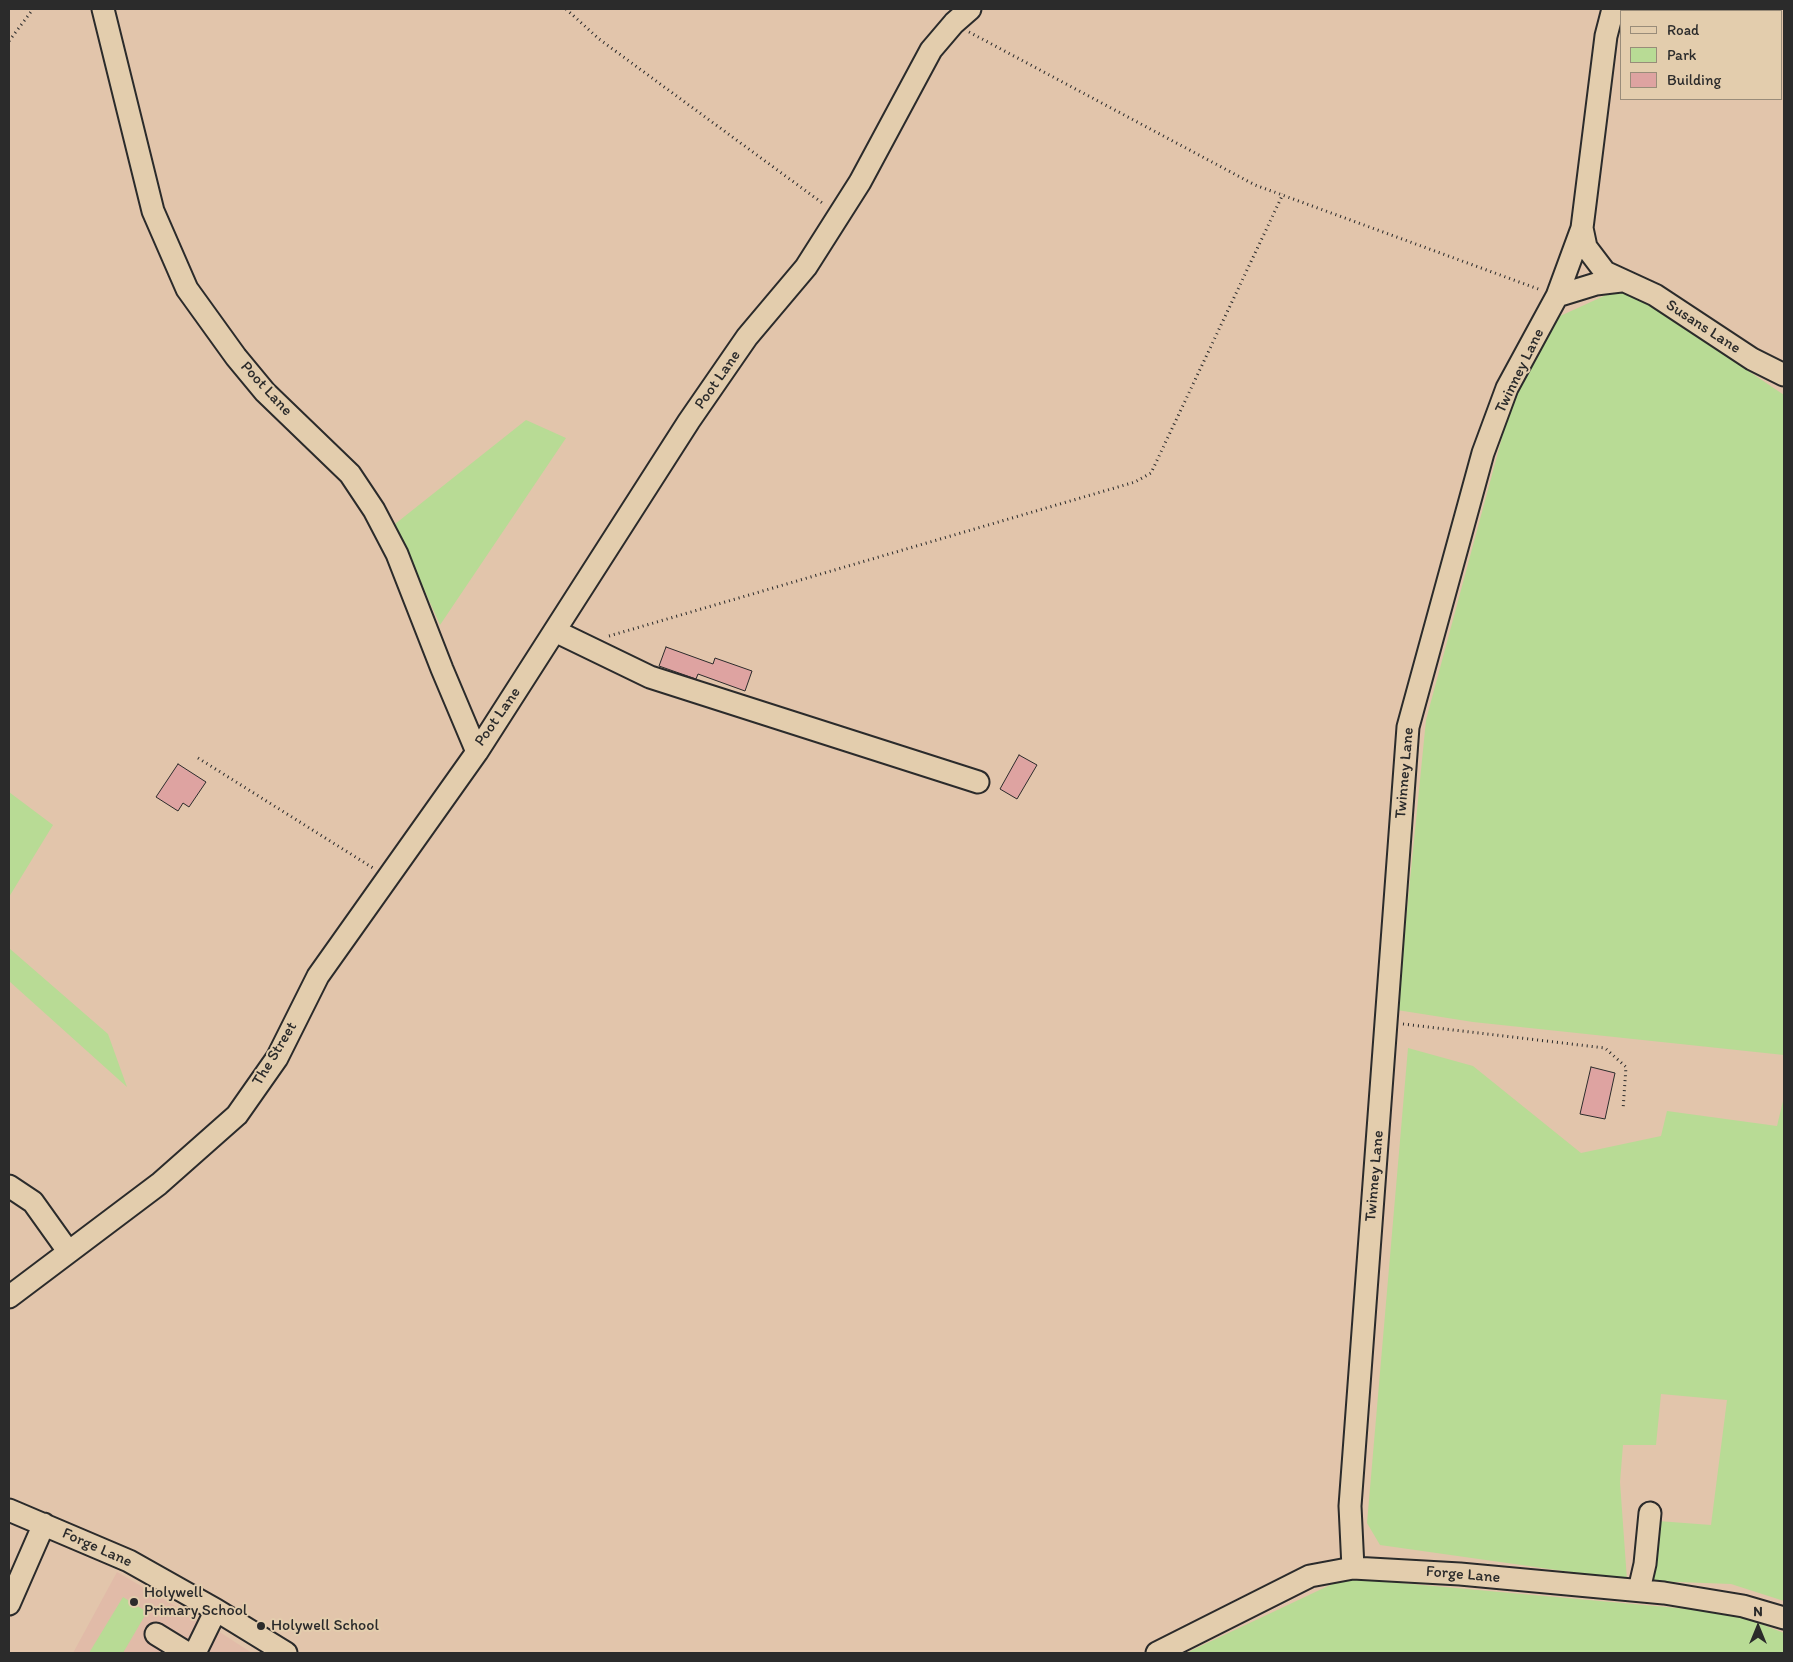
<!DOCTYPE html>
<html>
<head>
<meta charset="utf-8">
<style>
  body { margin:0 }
  #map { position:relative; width:1793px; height:1662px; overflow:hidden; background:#e2c5ab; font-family:Itim,sans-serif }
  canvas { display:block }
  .frame { position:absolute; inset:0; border:10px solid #2b2b2b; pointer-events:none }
  .legend { position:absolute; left:1620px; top:10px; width:162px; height:90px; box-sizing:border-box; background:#e3cdad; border:1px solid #998c79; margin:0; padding:6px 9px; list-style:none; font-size:15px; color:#2b2b2b }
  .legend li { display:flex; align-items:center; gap:10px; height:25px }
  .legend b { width:25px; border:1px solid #998c79 }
  .north { position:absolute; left:1733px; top:1602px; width:50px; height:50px; -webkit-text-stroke:4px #e3cdad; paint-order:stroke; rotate:0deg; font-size:14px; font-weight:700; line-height:20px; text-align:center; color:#2b2b2b }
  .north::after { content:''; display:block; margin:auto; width:18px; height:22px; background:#2b2b2b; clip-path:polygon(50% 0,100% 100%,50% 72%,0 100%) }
</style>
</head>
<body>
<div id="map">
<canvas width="1793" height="1662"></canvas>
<div class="frame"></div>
<ul class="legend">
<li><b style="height:6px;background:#e3cdad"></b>Road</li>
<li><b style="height:14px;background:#b8db95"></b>Park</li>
<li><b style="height:14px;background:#dea3a1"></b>Building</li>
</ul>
<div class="north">N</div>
</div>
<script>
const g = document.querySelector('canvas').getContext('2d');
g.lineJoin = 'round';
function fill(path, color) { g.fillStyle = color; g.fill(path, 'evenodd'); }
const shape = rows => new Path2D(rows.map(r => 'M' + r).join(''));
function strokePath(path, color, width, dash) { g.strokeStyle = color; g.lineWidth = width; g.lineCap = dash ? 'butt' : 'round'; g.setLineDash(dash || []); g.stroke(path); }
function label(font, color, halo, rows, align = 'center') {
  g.font = font + ' Itim,sans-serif'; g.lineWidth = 4; g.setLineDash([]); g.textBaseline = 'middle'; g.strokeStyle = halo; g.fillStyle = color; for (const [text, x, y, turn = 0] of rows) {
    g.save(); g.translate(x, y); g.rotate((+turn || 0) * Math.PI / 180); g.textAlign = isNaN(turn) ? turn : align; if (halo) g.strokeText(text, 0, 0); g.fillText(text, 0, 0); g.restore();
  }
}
fill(shape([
  [117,1572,218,1631,252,1653,73,1653]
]), '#e1bba8');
fill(shape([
  [1617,290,1648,303,1784,395,1784,1055,1473,1022,1397,1010,1426,720,1511,404,1558,317],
  [526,420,566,438,440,625,395,524],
  [9,792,53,825,9,897],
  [9,948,108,1034,127,1087,9,981],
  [1408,1048,1473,1066,1581,1153,1661,1136,1667,1111,1777,1126,1784,1097,1784,1601,1731,1584,1651,1581,1658,1521,1711,1525,1727,1400,1661,1394,1656,1445,1623,1445,1620,1482,1627,1580,1380,1545,1367,1523],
  [1345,1578,1733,1613,1784,1633,1784,1653,1186,1653],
  [123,1597,147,1612,123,1653,89,1653]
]), '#b8db95');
const building = shape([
  [666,647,713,664,715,658,752,671,745,691,698,674,696,679,659,666,666,647],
  [1019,755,1037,765,1017,799,1000,789,1019,755],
  [178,764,206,782,189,807,183,803,178,811,156,797,178,764],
  [1591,1067,1615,1073,1605,1119,1580,1114,1591,1067]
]);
fill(building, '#dea3a1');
strokePath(building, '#2b2b2b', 1);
const minor = shape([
  [103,9,153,211,187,289,236,357,265,392,350,474,374,510,397,554,442,669,477,752],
  [1582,228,1586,247,1605,272,1655,295,1752,359,1784,375],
  [1557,296,1596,284,1621,281],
  [555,631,650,677,978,782],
  [9,1186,33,1202,68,1251],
  [9,1297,159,1184,237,1115,277,1058,318,976,477,752,689,421,747,337,806,267,860,182,931,50,954,23,970,9],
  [9,1510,129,1561,216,1610,286,1653],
  [1353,1568,1350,1506,1408,727,1483,453,1507,388,1557,296,1582,228,1606,36,1613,9],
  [1639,1590,1645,1564,1650,1513],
  [9,1604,44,1524],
  [156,1634,187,1653],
  [195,1653,216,1610],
  [1157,1653,1310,1576,1353,1568,1460,1574,1664,1593,1743,1606,1784,1618]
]);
strokePath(minor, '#2b2b2b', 25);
strokePath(shape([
  [566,9,599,39,825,205],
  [969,32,1255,185,1541,290],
  [9,41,33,9],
  [609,636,1135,482,1151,473,1283,194],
  [198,758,373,868],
  [1403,1024,1605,1048,1626,1067,1623,1110]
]), '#2b2b2b', 3, [1, 4]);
strokePath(minor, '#e3cdad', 21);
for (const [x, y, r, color] of [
  [134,1602,5,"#2b2b2b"],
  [261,1626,5,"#2b2b2b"]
]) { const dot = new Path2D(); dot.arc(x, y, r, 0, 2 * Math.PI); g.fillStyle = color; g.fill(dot); strokePath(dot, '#e3cdad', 2); }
label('16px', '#2b2b2b', '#e3cdad', [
  ["Susans Lane",1703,327,33],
  ["Twinney Lane",1520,371,-64],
  ["Poot Lane",718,380,-55],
  ["Poot Lane",266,389,47],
  ["Poot Lane",498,717,-55],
  ["Twinney Lane",1405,773,-85],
  ["The Street",275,1054,-59],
  ["Twinney Lane",1375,1176,-85],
  ["Forge Lane",97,1548,24],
  ["Forge Lane",1463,1575,5]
]);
label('16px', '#2b2b2b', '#e3cdad', [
  ["Holywell",144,1593],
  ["Primary School",144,1611],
  ["Holywell School",271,1626]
], 'left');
</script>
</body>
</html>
